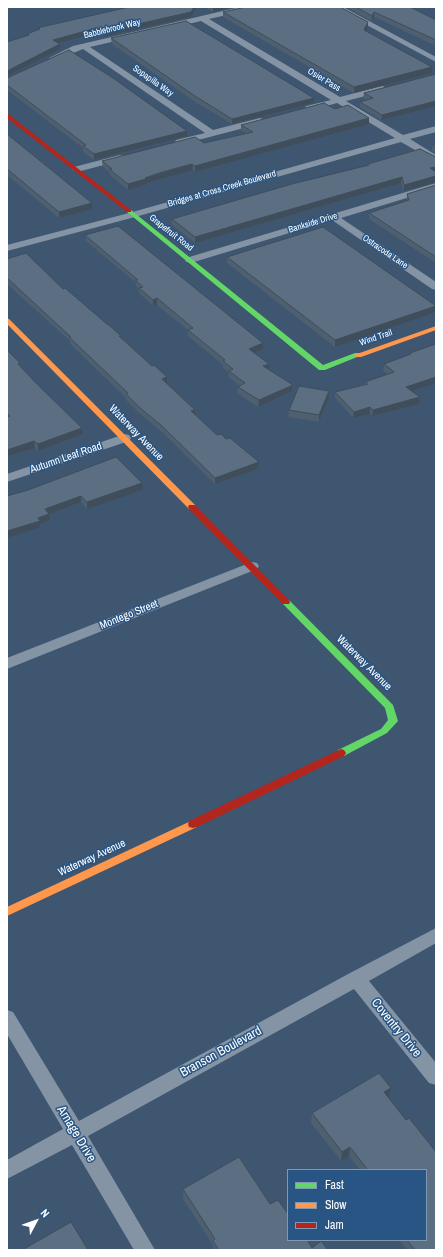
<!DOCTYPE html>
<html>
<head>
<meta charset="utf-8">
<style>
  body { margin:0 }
  #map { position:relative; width:443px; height:1257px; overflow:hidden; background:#3e566f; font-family:"Archivo Narrow",sans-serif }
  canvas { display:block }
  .frame { position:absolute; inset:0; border:8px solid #fff; pointer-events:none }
  .legend { position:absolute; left:287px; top:1169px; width:140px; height:72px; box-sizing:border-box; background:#295584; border:1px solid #7f99b5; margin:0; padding:5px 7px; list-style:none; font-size:12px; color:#fff }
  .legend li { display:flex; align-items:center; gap:8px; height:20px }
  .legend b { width:20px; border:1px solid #7f99b5 }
  .north { position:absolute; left:16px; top:1201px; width:40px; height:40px; -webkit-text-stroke:3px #295584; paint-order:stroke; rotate:49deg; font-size:11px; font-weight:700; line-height:16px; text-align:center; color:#fff }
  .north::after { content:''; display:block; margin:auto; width:14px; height:18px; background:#fff; clip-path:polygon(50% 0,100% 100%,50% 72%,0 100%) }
</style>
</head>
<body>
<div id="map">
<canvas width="443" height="1257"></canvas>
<div class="frame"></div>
<ul class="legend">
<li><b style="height:5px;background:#63d668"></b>Fast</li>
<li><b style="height:5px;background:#ff974d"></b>Slow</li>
<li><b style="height:5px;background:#b3261e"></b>Jam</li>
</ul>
<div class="north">N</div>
</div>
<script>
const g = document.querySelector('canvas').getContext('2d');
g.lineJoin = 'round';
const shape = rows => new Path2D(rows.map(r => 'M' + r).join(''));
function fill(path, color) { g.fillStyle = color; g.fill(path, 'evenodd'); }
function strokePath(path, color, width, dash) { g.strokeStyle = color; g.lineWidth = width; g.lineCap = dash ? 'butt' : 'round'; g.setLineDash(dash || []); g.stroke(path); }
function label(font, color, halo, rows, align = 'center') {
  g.font = font + ' "Archivo Narrow",sans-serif'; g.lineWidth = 3; g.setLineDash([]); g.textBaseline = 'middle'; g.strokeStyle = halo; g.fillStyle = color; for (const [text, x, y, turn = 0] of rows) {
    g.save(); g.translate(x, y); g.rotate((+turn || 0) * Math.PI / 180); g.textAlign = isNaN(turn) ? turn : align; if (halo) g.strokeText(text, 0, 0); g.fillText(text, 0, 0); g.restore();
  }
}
fill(shape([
  [240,7,254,7,253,9,209,19,340,97,382,86,385,87,386,89,385,91,346,101,403,135,436,126,436,132,410,139,436,155,436,162,401,142,135,217,7,251,7,245,129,213,395,138,337,103,309,111,306,110,305,108,306,106,331,100,201,21,90,47,213,130,260,118,263,119,264,121,263,123,179,145,176,144,175,142,176,140,205,133,83,49,56,60,50,60,49,58,73,46,240,7],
  [333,7,343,7,436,57,436,62,333,7],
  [120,155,123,156,125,158,123,160,77,172,72,169,74,167,120,155],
  [436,183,436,189,341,218,436,282,436,290,432,289,332,220,194,262,186,262,185,260,186,258,436,183],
  [125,434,129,435,131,438,129,441,7,482,7,474,125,434],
  [252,562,257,563,259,566,257,569,7,669,7,658,252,562],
  [436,928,436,943,369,981,436,1063,436,1085,429,1083,354,989,88,1136,155,1250,134,1250,72,1145,7,1179,7,1160,63,1129,7,1034,7,1010,13,1012,79,1121,350,973,436,928]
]), '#8594a5');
fill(shape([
  [127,210,131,210,323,365,355,353,361,353,362,355,325,370,319,370,127,212,127,210],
  [286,599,289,600,393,705,398,721,387,733,344,756,338,756,336,753,338,750,381,729,388,720,385,708,283,604,282,602,286,599]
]), '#63d668');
fill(shape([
  [7,318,9,319,195,505,196,507,195,509,189,509,7,324,7,318],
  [436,326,436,330,361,357,355,357,354,355,436,326],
  [193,820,197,821,198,824,197,827,7,916,7,907,193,820]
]), '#ff974d');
fill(shape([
  [7,113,131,210,131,212,127,212,7,118,7,113],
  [189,505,195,505,289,600,290,602,289,604,283,604,189,509,188,507,189,505],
  [341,749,344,750,346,753,344,756,197,827,193,828,189,827,188,824,189,821,341,749]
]), '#b3261e');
fill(shape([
  [129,7,197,7,191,17,103,37,97,33,59,44,60,44,60,49,7,76,7,42,27,36,27,34,37,30,37,28],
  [205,7,233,7,213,12],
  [346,7,410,7,436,20,436,46,374,17,372,21],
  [223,12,368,27,366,31,432,73,354,93,223,17],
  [111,38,314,103,232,124,195,102,112,44],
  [436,74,381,120,360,107,360,102,367,100,363,98,364,93],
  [7,78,187,131,187,136,94,160,83,152,83,148,7,90],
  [335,109,369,124,213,167,195,172,193,170,159,179,146,183,146,185,128,190,110,175,109,172,103,167,102,161,204,143,246,133,241,130,241,125],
  [7,134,92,203,92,209,59,218,7,175],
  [436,144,436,154,432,151,432,145],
  [420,149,404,191,401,183,195,243,172,225,172,219,368,165,368,164],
  [436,185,436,263,369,219,369,213,407,201,407,194],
  [85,235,263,343,263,349,254,353,269,364,269,370,293,385,292,391,258,407,237,393,238,387,240,386,229,377,229,372,223,368,223,365,188,336,188,330,157,305,153,306,140,294,139,290,136,286,136,283,86,241],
  [227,257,436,312,335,347,227,263],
  [7,259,63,289,121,336,121,338,167,384,195,414,217,435,258,469,215,484,163,433,139,413,126,400,126,398,70,344,70,341,7,284],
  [436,344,412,391,419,404,372,416,370,414,353,418,335,398,335,392,365,384,365,382,388,374,383,371,384,364,409,355,410,353],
  [7,350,20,363,21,367,83,434,38,451,35,448,7,456],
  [329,391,329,397,319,422,288,417,289,410],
  [143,490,87,509,81,502,49,514,50,520,40,524,41,527,7,538,7,496],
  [379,1073,391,1088,389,1097,388,1098,406,1120,409,1118,436,1152,436,1250,407,1250,399,1240,426,1240,426,1170,360,1170,349,1156,341,1161,311,1123,312,1113],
  [183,1189,270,1204,312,1248,328,1250,213,1250,213,1245,183,1199]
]), '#4e5f70');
fill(shape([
  [194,7,197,7,191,17,103,37,103,32],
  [213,7,233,7,213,12],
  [374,12,374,17,372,21,372,16],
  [368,22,368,27,364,36,364,30],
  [96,28,97,33,53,45,53,40],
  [60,44,60,49,7,76,7,71],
  [432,67,432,73,354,93,354,87],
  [314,98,314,103,232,124,232,119],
  [436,101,436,106,381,120,382,115],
  [369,118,369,124,195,172,195,166],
  [187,131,187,136,94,160,94,154],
  [192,164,193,170,146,183,146,185,128,190,128,184,145,178],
  [436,167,436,172,430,168],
  [436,176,436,182,404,191,404,185],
  [402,177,401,183,195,243,195,237],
  [92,203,92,209,59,218,59,212],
  [157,298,157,305,153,306,153,300],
  [436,306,436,312,335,347,335,340],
  [263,343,263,349,249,355,249,349],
  [269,364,269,370,263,366],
  [167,377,167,384,162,386,162,379],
  [436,377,436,383,405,393,406,387],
  [293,385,292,391,258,407,259,400],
  [329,391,329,397,319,422,319,415],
  [420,397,419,404,372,416,373,410],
  [370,407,370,414,353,418,354,412],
  [195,410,195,416,191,411],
  [82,428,83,434,38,451,38,444],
  [34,441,35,448,7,456,7,450],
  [259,462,258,469,215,484,215,478],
  [142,483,143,490,87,509,87,502],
  [81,496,81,502,49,514,50,520,40,524,41,527,7,538,7,531,38,518,45,509],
  [391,1088,389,1097,382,1101,384,1092],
  [350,1147,349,1156,341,1161,342,1152]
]), '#404d5b');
const building = shape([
  [129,7,194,7,191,12,103,32,96,28,53,40,60,44,7,71,7,42,29,35,27,34,40,29,37,28,129,7],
  [246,7,340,7,368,22,364,30,432,67,354,87,223,12,246,7],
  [356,7,410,7,436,20,436,40,374,12,372,16,356,7],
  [186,21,314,98,232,119,195,96,111,38,186,21],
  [69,50,113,78,187,131,94,154,83,146,86,145,7,85,7,78,69,50],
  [436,74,436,101,382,115,360,102,373,98,364,93,436,74],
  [324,103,335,109,348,105,369,118,213,161,195,166,192,164,159,173,145,178,146,179,128,184,109,169,112,169,102,161,195,137,204,143,253,132,241,125,324,103],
  [7,134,92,203,59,212,7,169,7,134],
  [436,144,436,148,432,145,436,144],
  [420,149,436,157,436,167,430,168,436,172,436,176,404,185,402,177,195,237,172,219,292,184,369,165,368,164,420,149],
  [436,185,436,257,369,213,409,200,407,194,436,185],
  [118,226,263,343,249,349,269,364,263,366,293,385,259,400,238,387,245,383,229,371,233,369,223,361,225,360,188,330,193,328,157,298,153,300,139,288,143,287,135,280,138,280,85,235,118,226],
  [323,227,436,306,335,340,227,257,323,227],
  [26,253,63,289,65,288,108,325,109,325,121,336,119,336,152,366,154,365,167,377,162,379,195,410,191,411,217,435,221,434,226,439,230,438,259,462,215,478,162,426,139,407,126,394,128,393,69,337,71,337,7,278,7,259,26,253],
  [436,344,436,377,406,387,420,397,373,410,370,407,354,412,335,392,368,384,365,382,394,372,384,364,411,354,410,353,436,344],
  [7,350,20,363,18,364,37,384,82,428,38,444,34,441,7,450,7,417,10,416,7,413,7,350],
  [299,386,329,391,319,415,289,410,299,386],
  [116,457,142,483,87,502,81,496,45,509,49,514,38,518,40,521,7,531,7,496,28,490,116,457],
  [379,1073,391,1088,384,1092,406,1120,409,1118,436,1152,436,1250,415,1250,407,1240,426,1240,426,1170,368,1170,350,1147,342,1152,312,1113,379,1073],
  [239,1157,270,1204,278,1200,288,1214,288,1240,307,1240,312,1248,321,1241,328,1250,219,1250,213,1241,215,1239,183,1189,239,1157],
  [71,1222,88,1250,25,1250,24,1249,71,1222]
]);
fill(building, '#5b6e82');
strokePath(building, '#404d5b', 1);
label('9px', '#fff', '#295584', [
  ["Babblebrook Way",112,29,-14],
  ["Osier Pass",324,80,31],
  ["Sopapilla Way",153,81,35],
  ["Bridges at Cross Creek Boulevard",222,189,-16],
  ["Bankside Drive",313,223,-17],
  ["Grapefruit Road",171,233,38],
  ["Ostracoda Lane",385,252,34],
  ["Wind Trail",376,338,-19]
]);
label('11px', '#fff', '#295584', [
  ["Waterway Avenue",136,433,46],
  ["Autumn Leaf Road",66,458,-19],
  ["Montego Street",129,615,-22],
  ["Waterway Avenue",364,663,45],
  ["Waterway Avenue",92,858,-25]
]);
label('13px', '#fff', '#295584', [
  ["Coventry Drive",396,1028,51],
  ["Branson Boulevard",221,1052,-29],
  ["Arnage Drive",76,1134,59]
]);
</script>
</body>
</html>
